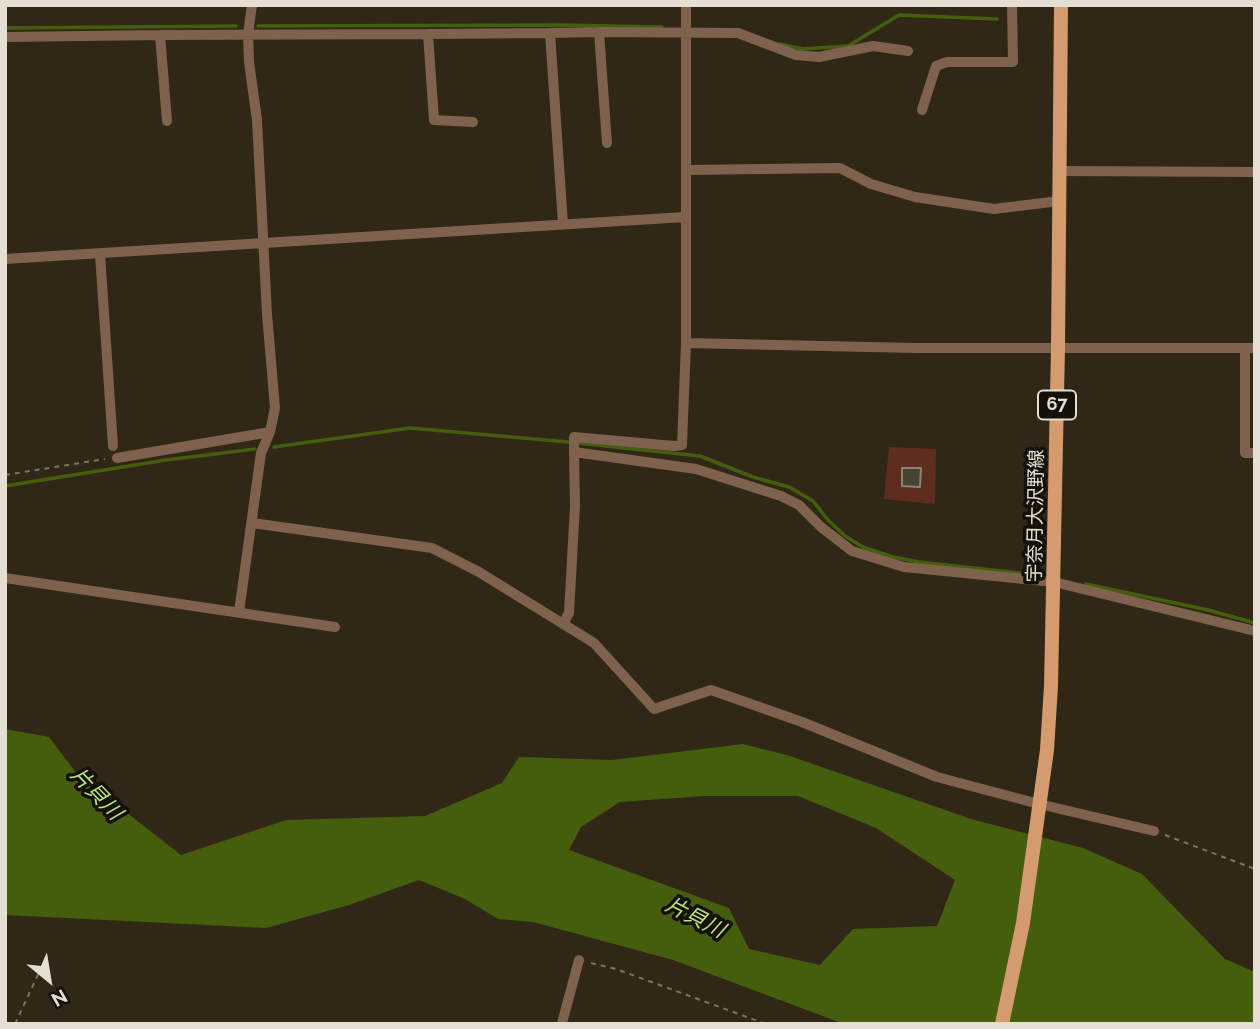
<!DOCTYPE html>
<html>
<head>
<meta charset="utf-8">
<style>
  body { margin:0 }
  #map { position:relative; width:1260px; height:1029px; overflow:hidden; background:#312716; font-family:Raleway,sans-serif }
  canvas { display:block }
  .frame { position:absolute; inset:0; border:7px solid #e5ded3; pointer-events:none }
  .north { position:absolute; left:14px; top:945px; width:70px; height:70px; -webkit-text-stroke:5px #151109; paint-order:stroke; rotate:150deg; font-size:19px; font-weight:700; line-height:28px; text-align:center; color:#e5ded3 }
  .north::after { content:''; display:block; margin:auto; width:24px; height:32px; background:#e5ded3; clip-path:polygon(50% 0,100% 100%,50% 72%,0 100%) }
</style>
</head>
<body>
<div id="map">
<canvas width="1260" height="1029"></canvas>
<div class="frame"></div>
<div class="north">N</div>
</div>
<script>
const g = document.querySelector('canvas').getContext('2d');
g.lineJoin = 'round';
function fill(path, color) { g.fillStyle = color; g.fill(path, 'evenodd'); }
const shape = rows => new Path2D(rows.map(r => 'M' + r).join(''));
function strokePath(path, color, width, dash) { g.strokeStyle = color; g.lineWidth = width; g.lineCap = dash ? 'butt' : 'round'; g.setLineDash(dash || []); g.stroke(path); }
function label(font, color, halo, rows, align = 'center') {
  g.font = font + ' Raleway,"Noto Sans JP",sans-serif'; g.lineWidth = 7; g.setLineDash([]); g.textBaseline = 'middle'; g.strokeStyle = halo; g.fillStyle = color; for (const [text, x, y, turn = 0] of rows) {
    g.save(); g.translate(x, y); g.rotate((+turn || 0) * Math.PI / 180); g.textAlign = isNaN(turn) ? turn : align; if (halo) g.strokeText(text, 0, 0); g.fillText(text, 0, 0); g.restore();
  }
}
fill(shape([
  [889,447,936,449,935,504,884,499]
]), '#5e2d20');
fill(shape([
  [5,729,49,737,77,774,181,855,286,820,425,816,502,783,519,757,612,760,743,744,787,755,971,819,1083,848,1142,874,1225,959,1255,972,1255,1024,844,1024,673,960,533,922,498,919,465,899,419,880,349,905,266,928,5,915],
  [705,796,798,796,876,828,955,880,937,926,853,929,820,965,749,949,729,908,569,850,581,827,620,802]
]), '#455e0d');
strokePath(shape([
  [258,26,559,25,662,27],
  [5,28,236,26],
  [780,44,802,49,848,46,899,15,997,19],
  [577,443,700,456,753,477,789,487,813,501,828,520,845,536,863,547,893,557,919,562,1037,575],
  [274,447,410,428,568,442],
  [5,486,166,460,255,449],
  [1086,584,1208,610,1255,623]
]), '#455e0d', 3.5);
const building = shape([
  [902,468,921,468,920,487,902,486,902,468]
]);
fill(building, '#464430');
strokePath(building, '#888670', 2);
strokePath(shape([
  [5,475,105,459],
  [1165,835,1255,869],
  [591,963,616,969,766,1024],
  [15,1024,48,953]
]), '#7b7364', 2, [5, 5]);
strokePath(shape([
  [5,37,160,35],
  [922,110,936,66,947,62,1013,62,1012,5],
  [167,121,160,35,428,34],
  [473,122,434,120,428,34,550,33],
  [607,143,599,32,738,33,796,55,819,57,873,46,908,51],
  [686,170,840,168,871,184,915,197,994,209,1059,201],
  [1059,171,1255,172],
  [563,224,550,33,599,32],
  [100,254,113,446],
  [5,259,685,217],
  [686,343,915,348,1255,348],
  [1245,348,1245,453,1255,453],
  [574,452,574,437,674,446,682,445,686,343,686,5],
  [117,458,270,432],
  [252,523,432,548,479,572,594,643,654,709,711,690,802,722,937,777,1039,804,1154,831],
  [5,578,335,627],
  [239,612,261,453,270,432,275,408,267,314,257,120,249,62,248,34,252,5],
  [563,624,569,613,575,506,574,452,696,469,781,496,799,505,821,527,852,551,904,567,1054,582,1255,631],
  [562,1023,579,960]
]), '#7e624d', 10);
strokePath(shape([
  [1002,1024,1023,923,1047,750,1051,686,1058,347,1061,5]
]), '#d49b6e', 14);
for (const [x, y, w] of [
  [1057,405,38]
]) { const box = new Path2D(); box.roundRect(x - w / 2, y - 14.5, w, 29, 5); g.fillStyle = '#151109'; g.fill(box); strokePath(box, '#e5ded3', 2); }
label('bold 18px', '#e5ded3', null, [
  ["67",1057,405]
]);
label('19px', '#e5ded3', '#151109', [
  ["宇奈月大沢野線",1036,516,-89]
]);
label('italic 21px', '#b9e17a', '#151109', [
  ["片貝川",96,794,46],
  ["片貝川",695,918,27]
]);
</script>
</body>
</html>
